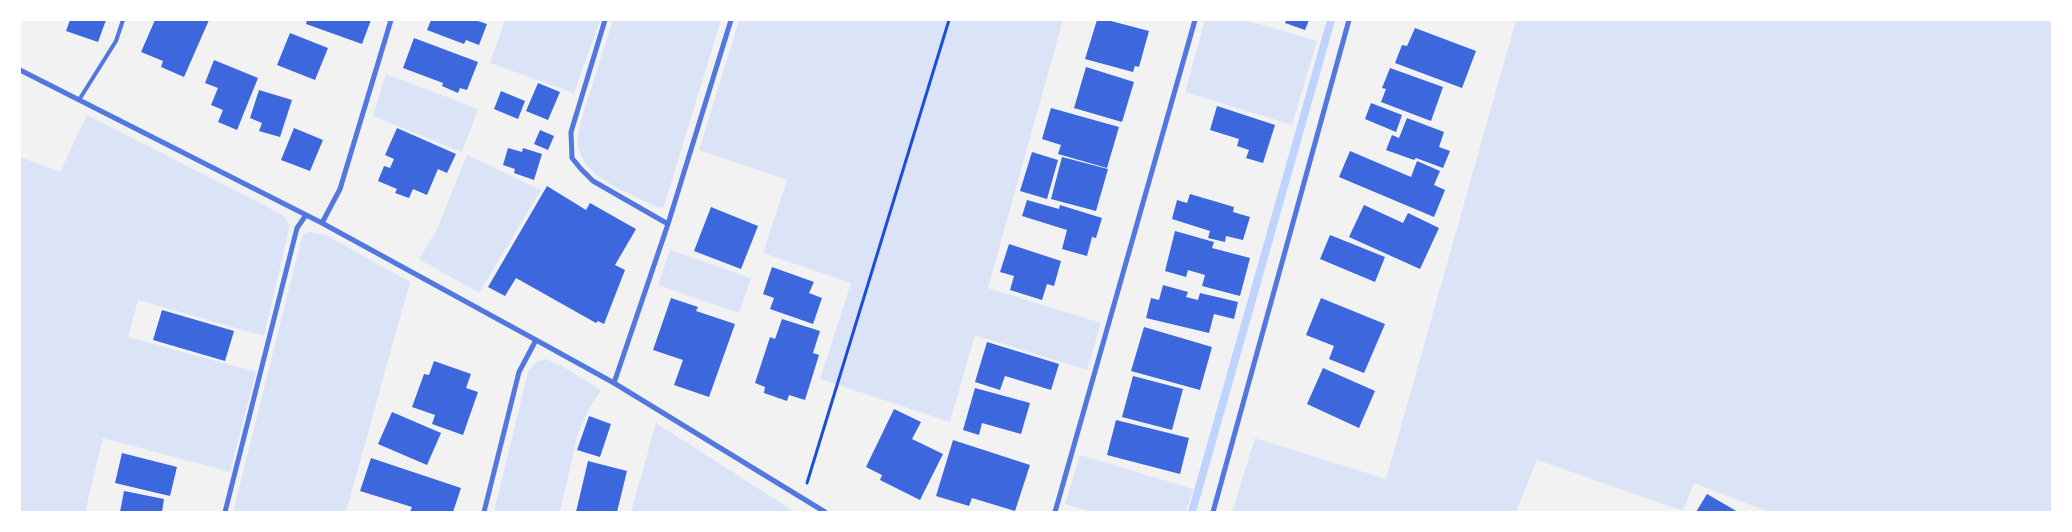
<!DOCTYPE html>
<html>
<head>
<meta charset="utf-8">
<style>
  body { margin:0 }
  #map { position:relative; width:2072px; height:532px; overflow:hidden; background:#f2f2f2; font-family:Jost,sans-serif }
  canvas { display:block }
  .frame { position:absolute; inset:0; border:21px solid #fff; pointer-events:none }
</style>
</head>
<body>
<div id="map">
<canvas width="2072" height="532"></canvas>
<div class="frame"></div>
</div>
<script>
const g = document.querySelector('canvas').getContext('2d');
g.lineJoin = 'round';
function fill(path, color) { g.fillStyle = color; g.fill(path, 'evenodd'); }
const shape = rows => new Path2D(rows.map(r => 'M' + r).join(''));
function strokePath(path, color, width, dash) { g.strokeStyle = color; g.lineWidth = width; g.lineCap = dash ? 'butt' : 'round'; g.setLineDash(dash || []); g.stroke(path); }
fill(shape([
  [505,20,600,20,574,93,490,63],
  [613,20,721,20,664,206,659,208,617,188,596,175,585,164,578,148,578,136,583,114],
  [739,20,1063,20,988,288,1101,323,1087,370,975,335,950,422,820,379,851,283,763,253,787,180,699,150],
  [1205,20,1245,20,1317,41,1292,125,1185,92],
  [1516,20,2052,20,2052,512,1769,512,1694,483,1683,511,1537,460,1516,512,1232,512,1255,438,1386,479],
  [386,74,478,109,462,152,373,116],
  [87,115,283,215,289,223,289,229,264,336,138,300,128,337,256,372,230,472,103,438,85,512,20,512,20,157,60,172],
  [467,155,541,190,479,293,419,259,437,229],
  [310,232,326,235,410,282,346,512,233,512,301,241,303,235],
  [670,250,751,278,739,313,658,285],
  [546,359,562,366,601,390,590,407,578,433,560,512,494,512,528,372,536,362],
  [656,423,795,512,631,512],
  [1080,455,1193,489,1186,512,1091,512,1065,504]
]), '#dbe4f7');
strokePath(shape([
  [1192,512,1331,20]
]), '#bfd3fe', 8);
fill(shape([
  [70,20,106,20,98,42,66,31],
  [155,20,209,20,184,77,161,67,163,61,141,52],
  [307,20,371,20,362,44,306,24],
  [431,20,475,20,487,24,479,45,466,40,464,44,427,30],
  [1097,20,1107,20,1149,31,1139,67,1135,66,1133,72,1085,59],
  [1286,20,1309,20,1305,30,1285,23],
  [1415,28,1476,51,1462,88,1395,63,1402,45,1407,46],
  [290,33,328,48,315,80,277,65],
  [414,38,478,62,467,90,460,88,458,93,442,86,443,83,403,68],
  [214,60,258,78,237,130,218,122,223,110,211,105,218,88,205,83],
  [1086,67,1134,82,1122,122,1074,108],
  [1390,68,1443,87,1431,121,1381,102,1386,89,1382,88],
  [538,83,560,92,548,120,526,111],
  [259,90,292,100,280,137,259,131,262,123,250,118],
  [501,91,525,101,518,119,494,109],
  [1371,103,1402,115,1396,132,1365,119],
  [1217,106,1275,125,1263,163,1246,158,1249,150,1237,146,1239,139,1210,130],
  [1051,108,1119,127,1107,168,1058,154,1061,145,1042,139],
  [1407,118,1444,132,1439,147,1450,151,1443,168,1416,158,1414,160,1386,150,1392,135,1399,138],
  [294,128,323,140,310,171,281,160],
  [397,128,456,154,447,173,438,169,427,195,413,189,409,198,395,193,397,189,378,181,384,166,390,168,394,159,385,155],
  [540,130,554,136,548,150,534,144],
  [508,148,522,152,523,148,542,154,534,180,514,173,515,169,503,165],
  [1350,151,1411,177,1417,161,1440,171,1434,185,1445,190,1434,217,1339,177],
  [1032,152,1058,160,1047,199,1020,191],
  [1062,157,1108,169,1096,211,1051,199],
  [547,186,586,210,590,203,636,229,615,265,625,270,604,324,598,321,596,323,516,278,505,296,488,287],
  [1190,194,1234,207,1233,212,1250,217,1243,240,1226,236,1225,242,1208,238,1210,231,1172,219,1177,200,1187,203],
  [1027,200,1059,209,1060,205,1102,218,1096,238,1092,237,1087,256,1062,249,1067,230,1022,216],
  [1364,205,1403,223,1408,213,1439,228,1420,269,1349,237],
  [711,207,758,226,741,269,694,251],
  [1175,231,1214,242,1212,248,1250,258,1240,296,1202,286,1205,275,1188,270,1186,277,1165,271],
  [1330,235,1385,257,1375,282,1320,259],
  [1009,244,1061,261,1054,286,1047,284,1042,300,1010,290,1014,276,1000,272],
  [772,267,814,282,809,293,822,298,813,324,770,309,774,298,763,294],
  [1163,285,1188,292,1186,297,1198,300,1200,293,1238,302,1234,319,1214,314,1209,333,1146,318,1151,298,1159,300],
  [671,298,698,307,696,311,735,324,709,397,674,385,683,360,653,350],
  [1321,298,1385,324,1364,373,1329,359,1334,346,1306,335],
  [162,310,234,331,225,361,153,340],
  [782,319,820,331,813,353,819,355,805,400,789,395,787,401,764,393,765,387,755,383,770,337,775,339],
  [1144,327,1212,347,1200,390,1131,371],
  [987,342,1059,364,1051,390,1005,376,1000,390,975,382],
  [434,361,471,374,466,388,478,392,463,435,432,424,435,415,412,407,424,374,429,375],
  [1323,368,1375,391,1359,428,1307,404],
  [1133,376,1183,389,1172,430,1122,417],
  [975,388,1030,403,1021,434,982,423,979,435,963,430],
  [894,409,921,422,912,439,943,454,920,500,880,480,882,475,866,467],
  [392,412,441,433,427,465,378,444],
  [589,416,611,424,600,457,577,450],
  [1116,420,1189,438,1180,474,1107,455],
  [953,440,1030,465,1015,511,972,498,969,506,936,496],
  [122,453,177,467,170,496,115,483],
  [371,458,461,488,453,512,410,512,412,507,360,491],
  [588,461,627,471,617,512,576,512],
  [124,491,164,499,162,512,120,512],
  [1707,494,1738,512,1696,512]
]), '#3d67dc');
strokePath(shape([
  [807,483,949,20]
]), '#1d4ed8', 3);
strokePath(shape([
  [79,100,116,41,123,20]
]), '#5277de', 4);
strokePath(shape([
  [605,20,571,132,572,158,581,169,593,181,668,224],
  [20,70,322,223,536,340,614,383,825,512],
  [322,223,340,189,391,20],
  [614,383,668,224,731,20],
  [225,512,297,228,306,215],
  [484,512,519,372,536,340],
  [1055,512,1195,20],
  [1213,512,1349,20]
]), '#5277de', 5);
</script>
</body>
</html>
